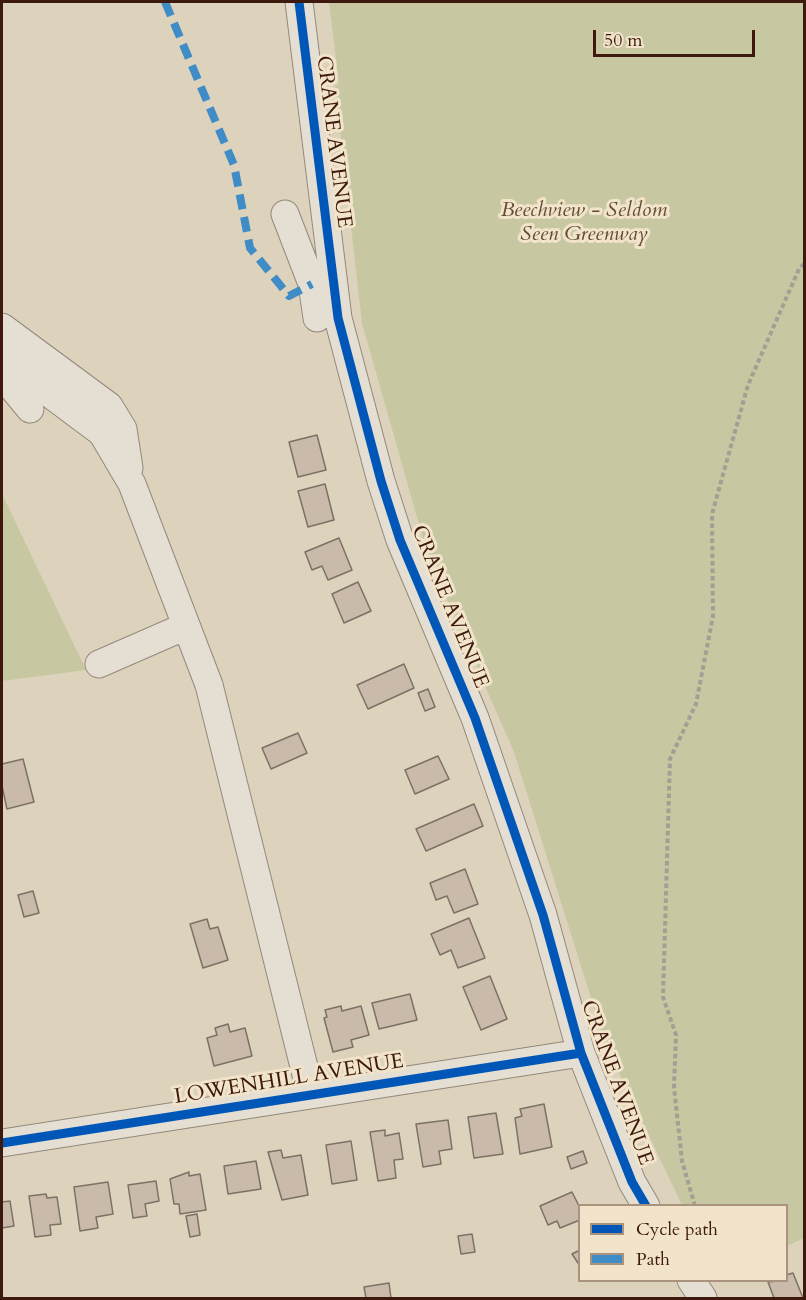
<!DOCTYPE html>
<html>
<head>
<meta charset="utf-8">
<style>
  body { margin:0 }
  #map { position:relative; width:806px; height:1300px; overflow:hidden; background:#ddd2bc; font-family:Cardo,serif }
  canvas { display:block }
  .frame { position:absolute; inset:0; border:3px solid #3d1a0d; pointer-events:none }
  .legend { position:absolute; left:578px; top:1204px; width:210px; height:78px; box-sizing:border-box; background:#f2e4ca; border:2px solid #aa937e; margin:0; padding:8px 10px; list-style:none; font-size:18px; color:#3d1a0d }
  .legend li { display:flex; align-items:center; gap:12px; height:30px }
  .legend b { width:30px; border:2px solid #aa937e }
  .scale { position:absolute; left:593px; top:30px; width:162px; height:27px; box-sizing:border-box; border:3px solid #3d1a0d; border-top:0; padding-left:8px; font-size:18px; line-height:21px; white-space:nowrap; color:#3d1a0d; -webkit-text-stroke:4px #f2e4ca; paint-order:stroke }
</style>
</head>
<body>
<div id="map">
<canvas width="806" height="1300"></canvas>
<div class="frame"></div>
<ul class="legend">
<li><b style="height:8px;background:#0057b8"></b>Cycle path</li>
<li><b style="height:8px;background:#3f8cc7"></b>Path</li>
</ul>
<div class="scale">50 m</div>
</div>
<script>
const g = document.querySelector('canvas').getContext('2d');
g.lineJoin = 'round';
function fill(path, color) { g.fillStyle = color; g.fill(path, 'evenodd'); }
const shape = rows => new Path2D(rows.map(r => 'M' + r).join(''));
function strokePath(path, color, width, dash) { g.strokeStyle = color; g.lineWidth = width; g.lineCap = dash ? 'butt' : 'round'; g.setLineDash(dash || []); g.stroke(path); }
function label(font, color, halo, rows, align = 'center') {
  g.font = font + ' Cardo,serif'; g.lineWidth = 6; g.setLineDash([]); g.textBaseline = 'middle'; g.strokeStyle = halo; g.fillStyle = color; for (const [text, x, y, turn = 0] of rows) {
    g.save(); g.translate(x, y); g.rotate((+turn || 0) * Math.PI / 180); g.textAlign = isNaN(turn) ? turn : align; if (halo) g.strokeText(text, 0, 0); g.fillText(text, 0, 0); g.restore();
  }
}
fill(shape([
  [329,2,804,2,804,1238,787,1246,786,1206,682,1205,606,1046,514,752,428,556,362,323,335,85,339,84],
  [2,494,86,670,2,681]
]), '#c7c7a2');
const building = shape([
  [317,435,326,470,298,477,289,442,317,435],
  [325,484,334,520,308,527,298,491,325,484],
  [339,538,352,570,328,580,322,566,312,570,305,552,339,538],
  [358,582,371,611,344,623,332,594,358,582],
  [404,664,414,688,368,709,357,685,404,664],
  [428,689,435,707,425,711,418,693,428,689],
  [298,733,307,753,271,769,262,748,298,733],
  [438,756,449,779,415,794,405,770,438,756],
  [23,759,34,802,7,809,2,786,2,764,23,759],
  [474,804,483,826,426,851,416,829,474,804],
  [465,869,478,904,454,913,447,896,436,900,430,883,465,869],
  [33,891,39,913,24,917,18,895,33,891],
  [469,918,485,958,458,968,451,950,440,955,431,934,469,918],
  [207,919,210,929,218,927,228,960,203,968,190,924,207,919],
  [490,976,507,1019,481,1030,463,987,490,976],
  [410,994,417,1020,379,1029,372,1003,410,994],
  [341,1006,342,1011,361,1006,369,1035,351,1040,353,1047,333,1052,324,1018,327,1017,325,1010,341,1006],
  [228,1024,230,1032,245,1028,252,1056,214,1066,207,1038,217,1035,215,1028,228,1024],
  [544,1104,552,1147,520,1154,515,1118,522,1116,520,1109,544,1104],
  [496,1113,503,1154,474,1158,468,1117,496,1113],
  [448,1120,452,1149,439,1151,441,1164,423,1167,416,1124,448,1120],
  [385,1130,385,1136,399,1133,403,1159,394,1160,396,1178,378,1181,370,1132,385,1130],
  [351,1141,357,1180,332,1184,326,1145,351,1141],
  [281,1150,283,1158,301,1155,308,1195,282,1200,268,1152,281,1150],
  [583,1151,587,1163,571,1169,567,1157,583,1151],
  [256,1161,261,1189,228,1194,224,1166,256,1161],
  [189,1172,189,1176,200,1174,206,1210,180,1214,179,1204,174,1204,170,1179,189,1172],
  [156,1181,159,1201,145,1204,147,1216,133,1218,128,1185,156,1181],
  [108,1182,113,1214,96,1217,98,1228,80,1231,74,1187,108,1182],
  [572,1192,580,1208,580,1220,560,1228,557,1221,548,1225,540,1206,572,1192],
  [46,1194,47,1198,57,1197,61,1224,50,1225,51,1235,35,1237,29,1196,46,1194],
  [10,1201,14,1226,2,1228,2,1202,10,1201],
  [197,1214,200,1235,190,1237,186,1216,197,1214],
  [472,1234,475,1252,461,1254,458,1236,472,1234],
  [580,1250,580,1266,572,1254,580,1250],
  [793,1273,803,1298,774,1298,768,1282,786,1280,786,1275,793,1273],
  [389,1283,391,1298,366,1298,364,1287,389,1283]
]);
fill(building, '#c9baaa');
strokePath(building, '#7c7165', 1.5);
const minor = shape([
  [299,2,338,318,381,481,400,540,475,718,543,915,581,1053,632,1182,646,1206],
  [285,214,312,284,317,318],
  [2,327,109,406,123,429,129,468],
  [2,358,102,433,132,484,209,685,311,1095],
  [2,379,11,386,30,409],
  [99,664,186,626],
  [2,1143,581,1053],
  [691,1280,703,1298]
]);
strokePath(minor, '#93897b', 29);
strokePath(shape([
  [695,1206,682,1161,674,1087,676,1035,663,997,670,759,696,704,713,616,712,514,748,385,799,269,804,264]
]), '#a69d93', 4, [4.5, 3]);
strokePath(minor, '#e4ded3', 27);
strokePath(shape([
  [165,2,234,165,250,248,289,296,312,284]
]), '#3f8cc7', 8, [15, 8]);
strokePath(shape([
  [299,2,338,318,381,481,400,540,475,718,543,915,581,1053,632,1182,646,1206],
  [2,1143,581,1053]
]), '#0057b8', 9);
label('21px', '#3d1a0d', '#f2e4ca', [
  ["CRANE AVENUE",333,142,83],
  ["CRANE AVENUE",449,607,68],
  ["LOWENHILL AVENUE",289,1080,-9],
  ["CRANE AVENUE",616,1083,70]
]);
label('italic 21px', '#614b33', '#f2e4ca', [
  ["Beechview - Seldom",584,211],
  ["Seen Greenway",584,235]
]);
</script>
</body>
</html>
